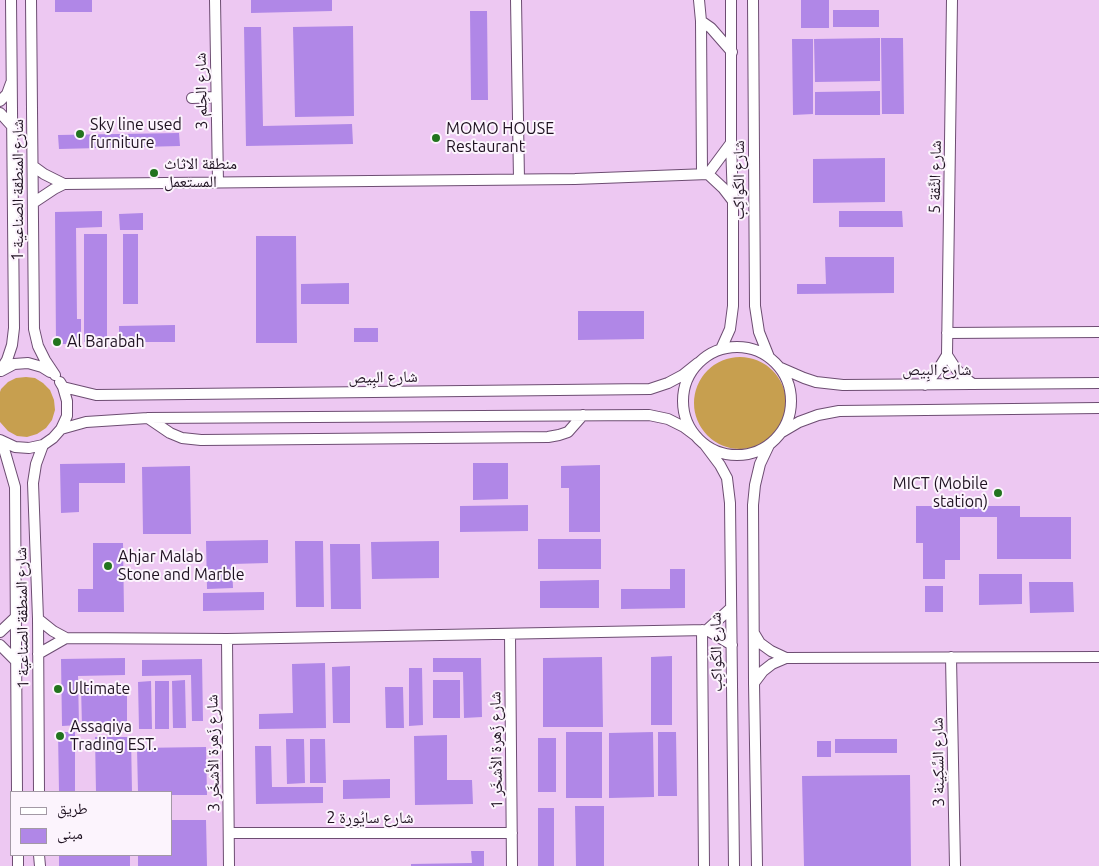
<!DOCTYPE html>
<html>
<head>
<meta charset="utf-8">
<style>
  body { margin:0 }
  #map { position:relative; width:1099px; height:866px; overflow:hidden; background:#edc8f2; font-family:Ubuntu,"Noto Naskh Arabic",sans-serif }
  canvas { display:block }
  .legend { position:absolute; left:10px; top:791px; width:162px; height:65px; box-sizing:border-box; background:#fcf4fd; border:1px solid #a399a5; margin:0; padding:6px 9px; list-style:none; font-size:15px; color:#1e1120 }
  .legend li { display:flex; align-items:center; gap:10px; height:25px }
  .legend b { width:25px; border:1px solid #a399a5 }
</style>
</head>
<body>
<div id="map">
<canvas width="1099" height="866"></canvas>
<ul class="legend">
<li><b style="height:6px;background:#fff"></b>طريق</li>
<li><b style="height:14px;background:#b087e7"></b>مبنى</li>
</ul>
</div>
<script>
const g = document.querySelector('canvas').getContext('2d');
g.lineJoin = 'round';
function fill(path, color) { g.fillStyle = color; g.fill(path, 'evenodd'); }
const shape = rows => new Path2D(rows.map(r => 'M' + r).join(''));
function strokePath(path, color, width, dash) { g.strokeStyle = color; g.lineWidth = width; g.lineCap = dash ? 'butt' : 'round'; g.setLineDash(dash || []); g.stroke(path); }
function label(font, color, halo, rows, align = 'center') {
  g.font = font + ' Ubuntu,"Noto Naskh Arabic",sans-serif'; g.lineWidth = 4; g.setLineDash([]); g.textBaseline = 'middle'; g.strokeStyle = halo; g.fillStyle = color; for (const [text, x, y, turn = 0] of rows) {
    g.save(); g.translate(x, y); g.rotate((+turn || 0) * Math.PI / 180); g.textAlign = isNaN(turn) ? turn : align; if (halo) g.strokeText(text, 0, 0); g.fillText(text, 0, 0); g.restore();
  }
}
fill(shape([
  '694 403a46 46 0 1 1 92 0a46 46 0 1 1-92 0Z',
  [26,377,35,378,43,383,50,390,54,400,55,410,52,420,46,428,37,434,27,437,17,436,8,431,0,422,0,392,1,389,8,382,16,378]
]), '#c79f4f');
fill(shape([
  [55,0,92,0,92,12,55,12],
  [251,0,332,0,332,11,251,13],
  [801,0,829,0,829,28,801,28],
  [833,10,879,10,879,27,833,27],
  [470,11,487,11,488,100,471,100],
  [353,26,354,116,295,117,293,27],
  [244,27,261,27,263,126,352,124,353,144,246,146],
  [880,38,880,81,815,82,814,39],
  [881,38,903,38,904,114,882,114],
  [792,39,813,39,813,114,793,115],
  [880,91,880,115,815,115,815,92],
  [179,133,180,146,59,149,58,135],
  [885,158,885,202,813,203,813,159],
  [102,211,102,227,76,228,77,319,81,319,81,344,56,344,55,212],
  [839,211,902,211,903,227,839,227],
  [143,213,143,230,120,230,119,214],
  [84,234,107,234,107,342,84,342],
  [123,234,138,234,138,304,123,304],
  [256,236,296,236,297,343,256,343],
  [825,257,894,257,894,293,797,294,797,284,826,284],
  [349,283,349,304,301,304,301,284],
  [578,311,644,311,644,339,578,340],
  [175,325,175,342,119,342,119,326],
  [354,328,378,328,378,342,354,342],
  [125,463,125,483,79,483,79,512,61,513,60,464],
  [473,463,508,463,508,499,473,500],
  [600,465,600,532,569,532,569,488,561,488,561,466],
  [190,466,191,534,143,534,142,467],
  [528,505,528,531,460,532,460,506],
  [916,506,1020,506,1020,517,1071,517,1071,559,997,559,997,517,960,517,960,560,945,560,945,579,923,579,923,543,916,543],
  [538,539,601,539,601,569,538,569],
  [268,540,268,563,232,564,233,588,207,589,206,541],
  [295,541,323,541,324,607,296,607],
  [439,541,439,578,372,579,371,542],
  [93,543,123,543,124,612,78,612,78,589,93,589],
  [330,544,360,544,361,609,331,609],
  [670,569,685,569,685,608,621,609,621,589,670,589],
  [979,574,1022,574,1022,604,979,605],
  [599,580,599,608,540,608,540,581],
  [1029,582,1073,582,1074,612,1030,613],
  [925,586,943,586,943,612,925,612],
  [264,592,264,610,203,611,203,593],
  [672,656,672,725,651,725,651,657],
  [602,657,603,727,543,727,543,658],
  [125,658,125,675,78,676,79,725,62,726,61,659],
  [433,658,481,658,482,717,464,718,463,672,433,672],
  [202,659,203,721,192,721,191,675,142,676,142,660],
  [325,663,326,728,259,729,259,714,293,713,292,664],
  [350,666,350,723,333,723,332,667],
  [409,668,422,668,423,725,409,726],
  [185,680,186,728,173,728,172,681],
  [433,680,460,680,460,718,433,718],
  [151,681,152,729,139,729,138,682],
  [155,681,169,681,169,729,155,729],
  [127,685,127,726,82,727,81,686],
  [385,687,403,687,404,728,386,728],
  [58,732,75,732,75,791,59,792],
  [566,732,602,732,602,798,566,798],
  [653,732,654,797,609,798,609,733],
  [658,732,676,732,677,796,658,796],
  [447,735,447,780,472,780,473,804,415,805,414,736],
  [95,737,131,737,132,792,96,792],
  [538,738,556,738,556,792,538,792],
  [286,739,304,739,305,783,287,784],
  [310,739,325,739,326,783,310,783],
  [835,739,897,739,897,753,835,753],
  [817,741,831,741,831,757,817,757],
  [255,746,271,746,272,787,323,787,323,803,256,804],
  [206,747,207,795,171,795,171,792,138,792,137,748],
  [910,775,911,866,804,866,802,776],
  [390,779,390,798,343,799,343,780],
  [575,806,604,806,604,866,576,866],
  [538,808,554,808,554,866,538,866],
  [171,820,206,820,207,866,138,866,138,855,171,855],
  [471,851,484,851,484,866,411,866,411,864,472,863],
  [59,855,130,855,130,866,59,866]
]), '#b087e7');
const minor = shape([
  [31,0,34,329,38,346,45,360,55,375],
  [215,0,218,182],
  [516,0,519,179],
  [699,0,701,21,711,28,732,52],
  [753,0,755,306,759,332,769,357],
  [701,21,702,174],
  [192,98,216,97],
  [0,101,7,94,11,83],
  [0,113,12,126],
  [33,166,44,174,64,184,575,179,708,174,723,188,733,201],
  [708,174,731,143],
  [33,203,54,189,64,184],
  [947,333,1099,332],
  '683 401a54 54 0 1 1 108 0a54 54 0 1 1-108 0Z',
  [721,349,730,329,733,306,733,201,731,143,731,0],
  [947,355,956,369,966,379,973,384],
  [781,368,804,378,816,382,843,385,1099,383],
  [0,371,7,360,12,345,14,328,11,0],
  [1,371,14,364,28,363,42,367,50,372],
  [925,385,939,368,947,355,952,0],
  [63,387,96,395,650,389,668,383,683,375,698,363],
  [148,418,170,433,182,438,201,440,548,437,559,435,568,432,583,415],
  [61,429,86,422,148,418,649,415,668,419,684,427,696,436],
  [782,432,799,422,818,415,839,411,1099,408],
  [0,440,15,447,29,448,43,445,53,438,61,429,67,416,67,401,63,387,60,382],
  [2,442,15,487,17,792],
  [705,445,720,465,727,478,730,503,734,866],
  [38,619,53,631,66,638,227,639,707,630,732,645],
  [702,630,704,866],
  [707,630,731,608],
  [0,632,16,617],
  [754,633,760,643,771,651,786,658],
  [510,634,512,866],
  [227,639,229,866],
  [0,645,16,661],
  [38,654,66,638],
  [951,657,955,866],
  [754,683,763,671,772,664,786,658,1099,657],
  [39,792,38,619,33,483,36,464,43,445],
  [229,833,512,833],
  [18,855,18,866],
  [39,855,40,866],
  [757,866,754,683,753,505,755,485,760,464,769,445]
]);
strokePath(minor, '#6d4d72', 12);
strokePath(minor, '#fff', 10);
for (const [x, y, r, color] of [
  [80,134,5,"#22741e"],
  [436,138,5,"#22741e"],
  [154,173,5,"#22741e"],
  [57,342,5,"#22741e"],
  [998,493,5,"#22741e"],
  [108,566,5,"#22741e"],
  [58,689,5,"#22741e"],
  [60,736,5,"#22741e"]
]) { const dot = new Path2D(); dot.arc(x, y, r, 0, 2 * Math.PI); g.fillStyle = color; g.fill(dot); strokePath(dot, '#fcf4fd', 2); }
label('16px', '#1e1120', '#fcf4fd', [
  ["شارع الحِلم 3",201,91,-91],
  ["شارع الثِّقة 5",935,177,-89],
  ["شارع الكَواكِب",739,180,-90],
  ["شارع المنطقة الصناعية 1",18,190,-90],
  ["شارع البِيص",937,370],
  ["شارع البِيص",383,377,-1],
  ["شارع المنطقة الصناعية 1",22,618,-91],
  ["شارع الكَواكِب",716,652,-91],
  ["شارع زَهرة الأشخَر 1",496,750,-91],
  ["شارع زَهرة الأشخَر 3",213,753,-91],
  ["شارع السَّكِينة 3",938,762,-91],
  ["شارع سايُورة 2",370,818]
]);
label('16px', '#1e1120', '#fcf4fd', [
  ["Sky line used",90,125],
  ["furniture",90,143],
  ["MOMO HOUSE",446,129],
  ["Restaurant",446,147],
  ["منطقة الاثاث",164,164],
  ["المستعمل",164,182],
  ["Al Barabah",67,342],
  ["MICT (Mobile",988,484,"right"],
  ["station)",988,502,"right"],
  ["Ahjar Malab",118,557],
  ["Stone and Marble",118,575],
  ["Ultimate",68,689],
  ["Assaqiya",70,727],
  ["Trading EST.",70,745]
], 'left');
</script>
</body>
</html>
